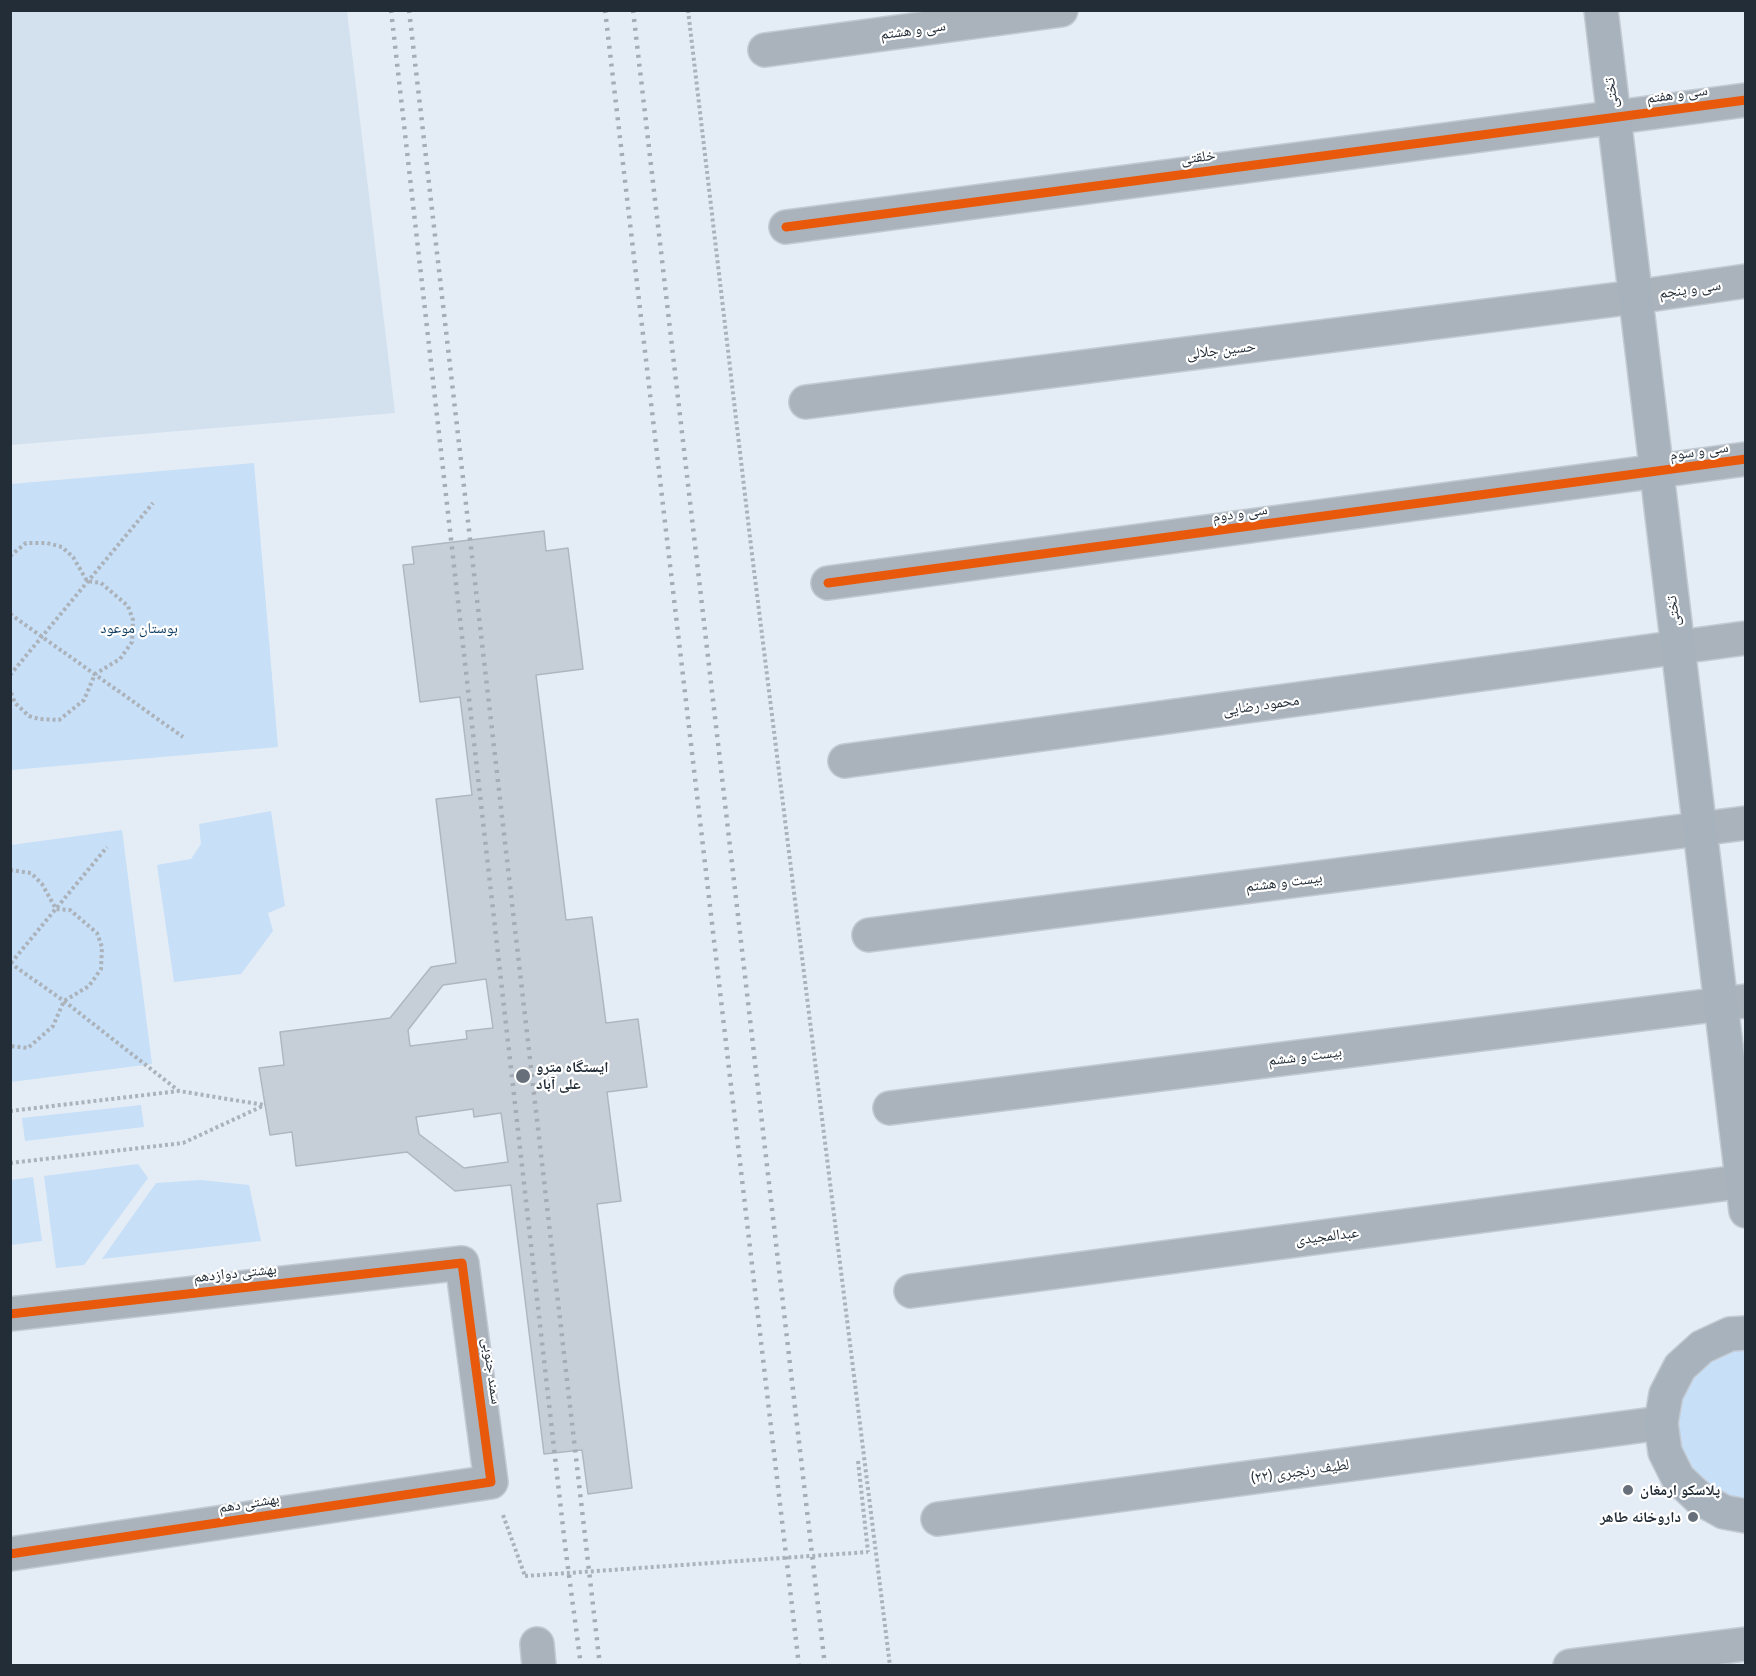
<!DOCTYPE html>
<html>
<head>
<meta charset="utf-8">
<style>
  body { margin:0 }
  #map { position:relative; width:1756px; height:1676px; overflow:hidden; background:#e4edf6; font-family:Lato,sans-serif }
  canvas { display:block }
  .frame { position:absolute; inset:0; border:12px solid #232d37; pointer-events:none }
</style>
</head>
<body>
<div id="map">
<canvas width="1756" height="1676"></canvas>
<div class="frame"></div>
</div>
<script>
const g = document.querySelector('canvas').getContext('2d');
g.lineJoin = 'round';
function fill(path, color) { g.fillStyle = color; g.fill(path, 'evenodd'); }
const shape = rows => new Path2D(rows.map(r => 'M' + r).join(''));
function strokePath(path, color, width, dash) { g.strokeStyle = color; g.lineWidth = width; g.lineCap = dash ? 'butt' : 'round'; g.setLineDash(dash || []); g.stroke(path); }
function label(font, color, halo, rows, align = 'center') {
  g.font = font + ' Lato,"Noto Naskh Arabic",sans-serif'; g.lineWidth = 4.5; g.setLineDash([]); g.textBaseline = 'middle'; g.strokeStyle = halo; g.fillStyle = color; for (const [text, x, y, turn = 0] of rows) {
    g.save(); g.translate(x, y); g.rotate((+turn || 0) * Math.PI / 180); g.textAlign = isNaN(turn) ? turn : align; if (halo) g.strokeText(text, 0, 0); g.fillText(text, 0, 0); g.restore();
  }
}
fill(shape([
  [11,10,347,11,395,413,11,445]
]), '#d3e1ef');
fill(shape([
  [254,463,278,747,11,770,11,484],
  [271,811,285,906,268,913,273,931,241,974,174,982,157,865,191,859,201,844,199,824],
  [122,830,152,1064,11,1082,11,845],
  [141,1105,144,1127,25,1141,22,1118],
  [138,1164,148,1178,84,1265,56,1268,44,1176],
  [33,1177,42,1241,11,1245,11,1180],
  [201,1180,249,1185,261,1241,102,1259,156,1183],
  [1745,1346,1745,1500,1731,1499,1708,1488,1690,1471,1678,1448,1674,1423,1678,1398,1690,1376,1709,1358]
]), '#c7dff7');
const building = shape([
  [544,531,546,551,568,548,583,669,536,675,566,920,592,917,606,1023,638,1019,647,1087,607,1092,621,1201,597,1204,632,1488,588,1494,582,1450,544,1454,511,1185,455,1191,407,1152,296,1166,292,1132,270,1135,259,1068,284,1065,280,1032,390,1018,431,967,456,963,436,799,472,795,460,697,420,702,403,565,414,564,412,547,544,531],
  [486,979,493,1028,466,1031,467,1039,410,1046,408,1030,443,985,486,979],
  [473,1109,474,1117,501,1113,508,1162,464,1168,419,1134,416,1117,473,1109]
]);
fill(building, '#c6cfd8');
strokePath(building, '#aeb7bf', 1.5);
const minor = shape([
  [765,50,1061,10],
  [786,227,1746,100],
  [806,402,1635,297,1746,281],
  [828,583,1746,459],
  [845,761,1746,638],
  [869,935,1746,823],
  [890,1108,1746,1001],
  [911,1291,1746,1181],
  [10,1314,462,1263,491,1482,10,1554],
  [938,1519,1661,1423],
  [537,1644,539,1666],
  [1570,1666,1746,1644]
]);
const secondary = shape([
  [1601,10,1746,1211],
  [1746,1333,1730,1334,1702,1347,1680,1367,1666,1394,1661,1423,1665,1452,1678,1478,1699,1498,1724,1512,1746,1516]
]);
strokePath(minor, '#c3cad2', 36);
strokePath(secondary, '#c3cad2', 36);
strokePath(shape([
  [688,10,751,546,890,1666],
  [10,556,26,543,47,543,62,547,73,557,87,581,101,583,128,606,133,620,132,642,120,659,95,674,84,700,59,720,39,719,29,716,15,703,10,690],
  [10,614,183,737],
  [10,675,153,503],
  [10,870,31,873,42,884,56,909,70,910,97,933,102,947,101,969,89,986,64,1001,53,1026,28,1048,10,1046],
  [10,963,64,1001,179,1091],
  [11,963,107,847],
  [10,1111,179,1091,264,1105],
  [10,1163,183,1143,265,1105],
  [858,1461,868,1552],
  [503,1515,525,1576]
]), '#abb2ba', 4, [3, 3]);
strokePath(minor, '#aab3bc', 33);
strokePath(secondary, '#a8b2bd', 33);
strokePath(shape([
  [391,10,565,1545,581,1666],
  [409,10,600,1666],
  [605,10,799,1666],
  [633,10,825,1666]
]), '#a5acb4', 4.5, [3, 6]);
strokePath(shape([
  [525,1576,868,1552]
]), '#abb2ba', 4, [3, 3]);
strokePath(shape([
  [786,227,1746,100],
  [828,583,1746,459],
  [10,1314,462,1263,491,1482,10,1554]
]), '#e8590c', 9);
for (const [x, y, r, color] of [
  [523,1076,8,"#67707a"],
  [1628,1490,6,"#67707a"],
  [1693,1517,6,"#67707a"]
]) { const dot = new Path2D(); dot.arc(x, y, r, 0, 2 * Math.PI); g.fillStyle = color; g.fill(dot); strokePath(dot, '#fff', 2); }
label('15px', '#232d37', '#fff', [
  ["سی و هشتم",913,30,-8],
  ["تختی",1611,93,-97],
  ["سی و هفتم",1677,94,-8],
  ["خلقتی",1198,157,-8],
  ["سی و پنجم",1690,289,-8],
  ["حسین جلالی",1221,350,-7],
  ["سی و سوم",1699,451,-8],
  ["سی و دوم",1240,513,-8],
  ["تختی",1673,611,-97],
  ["محمود رضایی",1261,705,-8],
  ["بیست و هشتم",1284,882,-7],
  ["بیست و ششم",1305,1056,-7],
  ["عبدالمجیدی",1327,1236,-7],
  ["بهشتی دوازدهم",235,1273,-6],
  ["سمند جنوبی",492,1371,82],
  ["لطیف رنجبری (۲۲)",1300,1471,-8],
  ["بهشتی دهم",249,1503,-9]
]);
label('15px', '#0e3d62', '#fff', [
  ["بوستان موعود",139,628]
]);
label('bold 15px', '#232d37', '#fff', [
  ["ایستگاه مترو",536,1067],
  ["علی آباد",536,1084],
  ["پلاسکو ارمغان",1640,1490],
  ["داروخانه طاهر",1681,1517,"right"]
], 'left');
</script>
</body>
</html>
